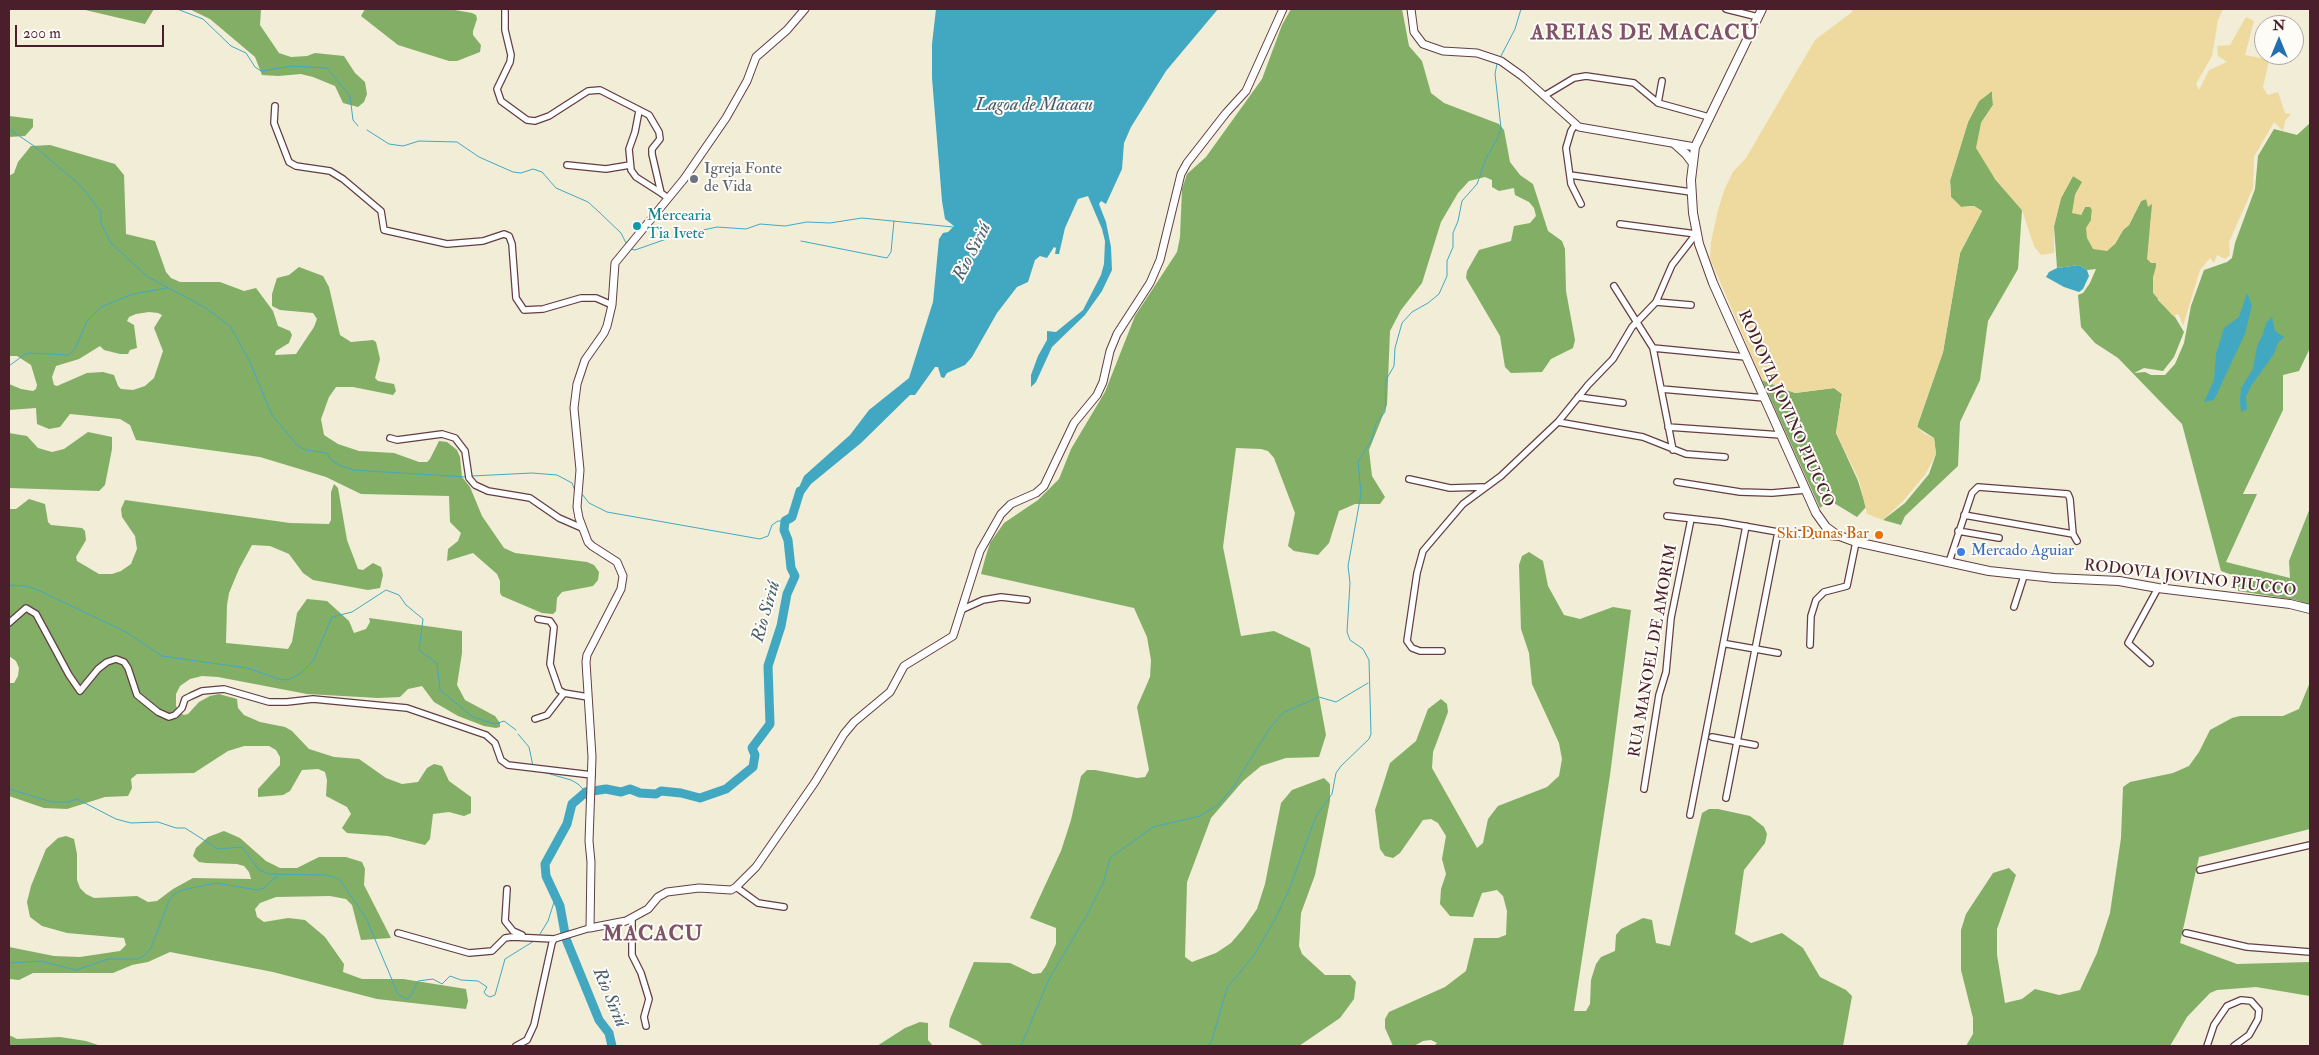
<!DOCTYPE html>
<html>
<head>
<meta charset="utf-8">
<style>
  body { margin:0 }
  #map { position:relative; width:2319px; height:1055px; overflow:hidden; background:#f1edd6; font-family:"IM FELL Double Pica",serif }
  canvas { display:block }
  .frame { position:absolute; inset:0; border:10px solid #4a1f2b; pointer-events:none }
  .north { position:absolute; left:2254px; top:15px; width:50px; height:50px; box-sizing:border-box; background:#fdfcf7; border:1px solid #b5a4a5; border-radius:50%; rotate:0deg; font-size:14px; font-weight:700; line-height:20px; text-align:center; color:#4a1f2b }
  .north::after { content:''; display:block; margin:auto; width:18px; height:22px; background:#1f6fb2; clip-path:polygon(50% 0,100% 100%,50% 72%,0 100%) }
  .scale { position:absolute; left:15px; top:25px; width:149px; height:22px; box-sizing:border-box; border:2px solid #4a1f2b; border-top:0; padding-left:6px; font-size:15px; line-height:18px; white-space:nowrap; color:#4a1f2b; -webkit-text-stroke:4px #fdfcf7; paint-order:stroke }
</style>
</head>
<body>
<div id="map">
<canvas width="2319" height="1055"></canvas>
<div class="frame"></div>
<div class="north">N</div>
<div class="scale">200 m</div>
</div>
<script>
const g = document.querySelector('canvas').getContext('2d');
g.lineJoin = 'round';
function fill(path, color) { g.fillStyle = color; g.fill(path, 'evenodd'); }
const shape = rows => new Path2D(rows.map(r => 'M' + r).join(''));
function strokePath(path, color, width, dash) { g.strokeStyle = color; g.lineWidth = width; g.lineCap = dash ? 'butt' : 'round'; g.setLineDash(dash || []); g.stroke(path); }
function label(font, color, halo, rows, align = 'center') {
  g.font = font + ' "IM FELL Double Pica",serif'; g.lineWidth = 4; g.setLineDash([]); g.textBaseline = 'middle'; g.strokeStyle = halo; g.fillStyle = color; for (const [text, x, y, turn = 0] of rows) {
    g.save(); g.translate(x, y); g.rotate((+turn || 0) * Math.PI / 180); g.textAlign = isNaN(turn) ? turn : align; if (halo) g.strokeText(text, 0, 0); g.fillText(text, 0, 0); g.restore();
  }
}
fill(shape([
  [81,9,154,9,145,24],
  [189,9,261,9,260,25,279,53,291,57,307,56,315,53,344,56,355,73,365,82,367,94,364,102,358,107,343,103,335,86,313,77,301,74,278,76,262,75,255,57,210,19],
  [365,9,449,9,472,13,476,15,477,19,473,31,473,35,481,45,480,52,457,61,449,61,398,45,361,16],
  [1291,9,1402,9,1409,46,1422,61,1431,93,1444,103,1499,124,1504,130,1510,162,1520,175,1533,184,1548,231,1562,241,1565,249,1566,291,1575,340,1573,348,1551,359,1542,372,1511,373,1505,367,1500,336,1466,278,1467,271,1479,250,1511,241,1514,226,1530,223,1536,216,1534,208,1529,202,1515,195,1514,188,1499,191,1492,187,1492,180,1485,177,1469,181,1458,193,1441,222,1422,283,1401,310,1390,331,1387,405,1369,450,1372,476,1385,497,1380,504,1355,504,1339,511,1329,543,1318,555,1294,551,1288,546,1295,513,1274,458,1268,451,1261,449,1236,448,1223,547,1241,636,1274,631,1310,648,1326,735,1319,757,1286,758,1261,766,1243,781,1211,818,1187,882,1185,957,1192,962,1216,953,1231,943,1243,929,1257,909,1265,884,1281,803,1292,790,1324,778,1330,784,1330,801,1315,875,1301,913,1299,946,1302,954,1325,975,1350,975,1356,982,1354,999,1340,1018,1299,1046,983,1046,978,1041,949,1027,950,1019,974,962,1010,963,1033,974,1041,973,1046,966,1056,944,1056,928,1030,918,1061,851,1071,820,1081,776,1087,770,1095,770,1137,778,1145,777,1149,770,1137,707,1150,677,1151,660,1147,637,1134,608,981,574,985,559,990,543,1004,523,1038,500,1059,479,1071,449,1105,392,1135,316,1177,252,1180,237,1182,189,1187,174,1206,157,1262,79,1282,25],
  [1992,91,1993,105,1981,123,1995,179,2022,210,2018,269,1988,321,1980,380,1960,422,1958,466,1905,516,1901,525,1883,520,1905,503,1929,474,1936,454,1934,438,1917,427,1943,352,1960,253,1982,211,1974,206,1961,207,1951,197,1950,180,1968,122,1979,101],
  [9,116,33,119,33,127,25,136,9,137],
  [2310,123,2310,348,2299,371,2283,375,2283,410,2243,494,2257,494,2226,562,2290,578,2289,561,2310,508,2310,605,2296,600,2238,591,2238,577,2221,571,2182,424,2118,358,2095,343,2081,327,2078,295,2083,293,2090,283,2096,269,2087,270,2079,265,2057,268,2054,226,2061,198,2073,176,2083,181,2075,195,2081,215,2085,207,2091,207,2092,210,2091,220,2115,244,2123,230,2129,225,2141,201,2146,199,2153,204,2150,227,2156,262,2158,300,2175,317,2184,332,2174,357,2163,371,2144,368,2134,373,2145,372,2151,375,2165,375,2175,364,2184,343,2191,306,2204,270,2227,262,2232,258,2235,243,2255,189,2258,156,2274,129,2297,135],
  [50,145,115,164,124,175,126,234,155,241,166,272,171,278,180,282,220,282,244,291,256,288,273,311,278,326,290,331,292,335,289,343,276,351,275,355,296,354,314,327,317,319,313,313,280,310,272,306,272,294,277,278,289,275,299,267,323,276,329,287,340,335,351,342,373,340,376,342,380,359,375,378,378,381,394,384,396,391,393,395,353,387,336,387,329,397,321,419,324,435,338,444,359,451,394,453,419,462,427,462,430,459,439,441,447,442,457,450,460,457,462,477,470,487,482,516,504,548,515,553,587,562,594,565,599,572,598,580,593,586,562,592,557,598,556,611,553,614,542,613,502,596,500,593,500,581,497,574,473,553,447,561,448,549,458,541,461,533,450,522,449,496,361,494,326,477,260,457,136,440,130,425,120,419,70,414,60,427,49,429,37,424,36,408,9,410,9,384,21,389,33,391,36,389,37,385,31,365,17,356,9,356,9,176,14,173,18,162,31,146],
  [149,312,158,313,162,315,154,328,163,351,154,378,145,386,133,390,121,389,118,386,114,375,103,372,87,373,57,386,54,385,52,377,56,366,79,359,100,346,104,350,120,354,128,354,130,350,137,348,134,325,127,321,129,317,136,314],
  [1762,380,1795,393,1834,388,1842,394,1836,433,1858,481,1866,507,1857,517,1829,500,1820,508],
  [88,432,112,437,112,449,105,485,99,491,9,488,9,433,27,436,38,448,52,452,64,449],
  [334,484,338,488,347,540,358,569,363,570,373,563,381,567,383,575,380,588,368,590,313,580,303,573,289,554,270,546,252,545,239,569,229,593,227,605,226,643,288,649,292,642,297,613,307,599,327,601,349,621,354,633,366,629,370,622,369,618,462,631,462,653,457,685,465,700,495,716,500,723,500,727,496,728,484,726,458,716,434,702,422,686,408,689,400,697,378,698,307,694,218,677,202,676,190,679,180,686,176,694,176,706,180,713,184,715,188,714,199,702,210,696,219,694,237,699,238,708,244,715,260,722,285,727,292,731,309,749,334,757,359,759,386,778,402,784,418,782,427,768,434,764,442,766,449,781,471,797,471,813,464,816,449,812,433,814,430,839,425,845,388,836,347,833,342,828,351,814,347,807,326,796,327,780,325,772,318,769,302,770,290,791,283,795,258,797,258,789,280,765,280,757,276,750,269,746,244,746,228,751,194,773,137,774,131,779,132,788,128,796,105,797,67,809,44,808,9,796,9,683,14,683,18,676,19,668,16,661,9,656,9,509,16,509,29,499,45,504,48,522,51,525,82,528,85,531,86,540,76,557,77,561,99,574,112,574,121,571,131,564,137,549,135,536,122,517,121,509,125,500,290,523,329,524,331,520,331,492],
  [1529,552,1543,561,1548,586,1564,615,1580,619,1613,607,1631,610,1610,775,1574,1011,1586,1011,1590,1004,1591,980,1596,964,1601,957,1615,951,1616,935,1621,929,1643,918,1652,920,1656,943,1670,946,1702,813,1709,809,1718,809,1750,816,1764,827,1767,834,1765,843,1744,870,1735,934,1751,943,1782,933,1803,948,1820,977,1846,990,1852,996,1843,1046,1434,1046,1437,1043,1431,1040,1423,1041,1414,1046,1393,1046,1385,1028,1385,1019,1389,1012,1445,987,1466,971,1474,938,1498,938,1506,935,1507,911,1503,896,1497,890,1482,893,1473,917,1450,916,1440,904,1441,889,1446,874,1442,859,1446,836,1438,823,1431,819,1423,820,1400,853,1393,858,1385,856,1380,849,1375,810,1390,763,1416,741,1428,709,1441,699,1447,704,1448,712,1433,752,1432,768,1477,848,1483,843,1488,819,1498,806,1547,787,1559,776,1562,759,1559,743,1532,684,1529,653,1521,629,1519,565,1522,556],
  [2310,682,2310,829,2199,857,2180,943,2237,964,2310,962,2310,996,2256,987,2217,990,2210,993,2187,1017,2170,1046,1966,1046,1973,1034,1973,1018,1961,970,1961,930,1966,914,1993,873,2009,868,2016,875,1997,929,1997,955,2005,1003,2022,999,2035,989,2059,995,2080,990,2097,953,2110,913,2121,838,2123,787,2130,782,2173,773,2189,766,2199,752,2210,730,2232,718,2240,716,2283,716,2299,709],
  [224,831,240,838,266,861,280,868,297,868,319,857,346,857,362,862,365,869,364,885,391,938,361,940,352,905,346,899,330,896,276,897,260,903,255,909,257,917,264,922,288,918,305,920,325,937,344,964,343,972,362,979,403,979,466,989,468,1001,466,1009,377,999,273,972,170,952,148,962,132,965,113,973,33,973,19,980,9,979,9,947,54,956,80,957,120,951,126,945,124,938,67,933,42,926,30,917,27,902,31,886,46,849,58,838,66,836,74,839,77,854,77,880,80,888,86,894,94,898,137,896,148,902,157,901,173,889,193,878,251,879,249,872,244,866,237,864,206,863,199,862,193,856,196,848,208,837],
  [920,1022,928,1023,928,1040,933,1046,877,1046,905,1028],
  [9,1035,17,1039,60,1037,86,1041,101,1046,9,1046]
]), '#82ae66');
fill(shape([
  [1853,9,2223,9,2218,20,2212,56,2196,84,2199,90,2209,70,2227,62,2218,56,2217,46,2230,45,2246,17,2254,21,2245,55,2260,58,2264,55,2270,55,2263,88,2268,95,2278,92,2285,113,2291,114,2285,121,2283,131,2274,122,2254,157,2253,188,2229,242,2230,255,2225,259,2217,255,2214,263,2210,258,2200,270,2183,326,2179,315,2176,314,2175,317,2172,315,2153,293,2153,277,2157,263,2151,263,2147,259,2152,204,2148,207,2146,199,2141,201,2129,225,2123,230,2115,244,2107,251,2093,249,2087,238,2086,228,2091,220,2092,210,2090,207,2085,207,2081,215,2072,213,2075,195,2082,182,2073,176,2061,198,2054,226,2054,253,2041,255,2034,246,2022,210,1995,179,1976,148,1981,123,1993,105,1992,91,1979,101,1968,122,1950,181,1951,197,1961,207,1974,206,1982,211,1960,253,1943,352,1917,426,1923,433,1934,438,1936,454,1925,475,1903,501,1883,520,1867,514,1859,480,1836,433,1842,394,1834,388,1795,393,1762,380,1710,258,1711,242,1718,210,1725,188,1733,172,1746,158,1815,40,1852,12]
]), '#eeda9e');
fill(shape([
  [936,9,1218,9,1166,71,1131,127,1124,143,1122,169,1106,204,1101,201,1099,204,1106,222,1111,247,1112,270,1102,291,1085,315,1052,347,1036,382,1031,387,1031,375,1038,356,1047,340,1047,331,1056,332,1083,310,1101,275,1104,264,1105,241,1102,229,1088,196,1078,199,1065,228,1059,254,1055,254,1056,248,1054,247,1047,258,1040,256,1035,260,1028,282,1017,287,997,313,972,357,965,365,947,373,944,378,941,377,938,367,935,367,915,395,910,395,861,443,811,484,797,503,797,492,804,476,850,435,869,410,909,378,933,302,939,239,943,233,948,232,954,226,945,219,942,201,932,78,932,44],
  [2079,265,2087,270,2089,276,2083,289,2079,292,2064,287,2046,277,2049,272,2057,268],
  [2247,293,2252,305,2245,334,2214,400,2204,402,2214,380,2216,354,2224,328,2239,317],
  [2272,317,2275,331,2284,337,2278,343,2274,354,2251,386,2246,397,2247,409,2241,412,2240,400,2241,388,2253,369,2257,346,2263,334,2266,323]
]), '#42a8c2');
strokePath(shape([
  [177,9,203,19,231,46,246,53,255,67,261,71,293,66,327,68,350,96,353,120,358,126],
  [1501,56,1515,29,1521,9],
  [9,129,34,146,81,186,101,212,101,223,111,243,148,277,206,308,230,326,249,360,272,415,298,446,306,450,327,453,331,460,339,465,353,470,466,477],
  [367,130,389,144,403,146,419,141,457,142,479,157,513,172,521,173,533,169,542,172,556,188,588,202,599,212,621,233,626,243],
  [801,241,887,258,891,252,894,221],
  [630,249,635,250,675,236,717,227,746,229,760,224,785,226,807,222,830,223,862,218,953,227],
  [9,366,25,354,31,353,68,355,75,349,87,321,101,307,133,294,167,288],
  [472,476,532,473,557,475,572,483,575,491],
  [582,494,589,503,607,512,760,539,768,536,772,525,778,521,785,521],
  [9,585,25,586,38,590,126,632,162,656,247,668,282,680,290,679,300,674,313,661,332,617,352,612,386,590,399,595,406,605,423,619,419,650,437,663,440,690,473,717,495,724,504,721,516,730],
  [518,734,529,747,533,766],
  [543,772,571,780,578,784,586,792],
  [9,789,52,802,68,802,77,799,116,819,131,823,158,822,176,828,185,828,218,849,242,847,259,870,269,874,325,875,334,877,340,880,366,918,398,994,404,998,408,999,411,995,418,981,433,979,442,984,450,976,461,980,478,981,487,987,484,992,486,995,490,997,495,995,505,959,534,941],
  [540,934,548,921,556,896],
  [9,963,41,961,76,970,108,959,138,959,145,955,151,948,169,901,173,895,182,890,216,883,257,890,264,888,277,876],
  [1021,1046,1049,979,1087,915,1104,881,1110,858,1153,827,1200,816,1219,804,1234,786,1269,729,1284,712,1319,697,1336,702,1368,683],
  [1208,1046,1212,1040,1227,988,1255,954,1275,919,1289,890,1316,816,1332,794,1336,773,1341,766,1369,739,1371,734,1369,660,1363,649,1350,640,1347,632,1350,583,1348,566,1361,494,1358,462,1372,439,1376,423,1385,412,1386,380,1394,366,1395,348,1402,323,1412,312,1428,303,1439,294,1447,276,1447,261,1453,247,1453,233,1458,221,1462,201,1477,184,1486,159,1497,139,1501,128,1495,74,1497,64]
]), '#42a8c2', 1);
strokePath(shape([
  [612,1046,609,1033,599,1020,566,939,560,906,546,876,545,864,567,824,572,804,586,792,606,789,621,792,630,789,640,793,656,794,661,791,681,793,700,798,726,789,753,767,755,755,752,748,770,724,768,666,781,626,787,594,795,576,791,568,788,540,784,530,785,521,792,517,800,491]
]), '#42a8c2', 9);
const minor = shape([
  [505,9,505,30,511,55,510,62,497,89,501,101,527,120,535,121,549,116,588,91,600,90,649,115,659,132,660,139,652,149,652,154,661,193,668,198],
  [1726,9,1758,17],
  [1544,96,1574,78,1586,76,1634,83,1658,103,1709,117],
  [1658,103,1662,81],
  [275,106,274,123,289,162,296,166,330,171,343,179,381,211,384,230,447,244,483,241,504,234,509,236,512,244,516,298,524,310,543,309,581,298,596,298,612,305],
  [639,111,635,132,629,149,631,170,636,177,661,193],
  [1575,125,1571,131,1566,148,1571,184,1581,204],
  [567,165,606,169,630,165],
  [1570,175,1691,192],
  [1620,224,1696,234],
  [1614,286,1653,348,1673,450],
  [1656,302,1691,305],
  [1653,348,1746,357],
  [1661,389,1765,398],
  [1578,397,1623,403],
  [1558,422,1643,437,1686,454,1725,457],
  [1668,427,1781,435],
  [390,438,397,440,442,434,455,438,465,451,469,478,475,485,488,491,530,498,559,518,582,528],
  [1409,479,1450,488,1483,487],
  [1677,482,1740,492,1772,493,1806,490],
  [1964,515,2073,534],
  [1667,516,1721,522,1778,532,1841,537],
  [1958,531,1999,538],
  [1949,562,1972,493,1978,487,2068,494,2070,499,2073,534,2077,541],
  [2014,607,2024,576],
  [963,609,983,600,1001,597,1027,600],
  [538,619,550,621,554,627,550,664,559,690,564,693,588,697],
  [9,623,26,608,36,614,69,675,80,691,98,669,107,662,116,659,124,662,128,668,137,695,158,712,169,717,175,715,182,708,185,699,191,696,202,691,224,689,269,702,287,702,313,699,407,708,486,735,495,743,501,760,508,765,592,775],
  [1727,644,1778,653],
  [1810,645,1811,616,1816,600,1824,592,1847,586,1856,542],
  [1442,651,1420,651,1412,648,1407,641,1417,573,1423,551,1463,504,1501,476,1558,422,1588,385,1613,359,1632,327,1656,302,1672,265,1696,234],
  [2150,663,2128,643,2158,588],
  [535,719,547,715,564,693],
  [1712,737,1755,745],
  [1644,789,1659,695,1666,672,1671,618,1691,519],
  [1726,798,1778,532],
  [1690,815,1746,526],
  [2200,870,2310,845],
  [736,887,758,903,784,907],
  [507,889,505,921,513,931,522,935],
  [632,918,632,955,641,973,649,999,644,1017,646,1026],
  [398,933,469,953,492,951,505,938,512,937,554,939],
  [2186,933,2247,947,2310,952],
  [516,1046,527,1040,534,1025,552,943,554,939,590,928],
  [2207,1046,2214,1025,2227,1006,2241,1000,2251,1001,2259,1010,2258,1019,2249,1035,2234,1046]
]);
const tertiary = shape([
  [805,9,787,30,756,57,747,81,726,118,684,179,615,263,612,305,607,326,604,333,585,360,577,384,574,408,580,470,577,507,579,518,588,542,592,546,617,562,623,576,621,589,587,655,586,662,592,757,589,841,591,862,590,928,626,921,648,909,658,897,667,892,699,888,731,890,736,887,756,867,815,782,844,734,854,722,890,692,904,666,953,636,980,551,1001,514,1011,504,1036,493,1044,486,1074,423,1097,395,1103,382,1110,351,1117,334,1150,283,1160,260,1181,174,1187,163,1226,113,1246,91,1283,9],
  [1411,9,1414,32,1423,44,1443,51,1477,53,1501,61,1522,76,1579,127,1695,147]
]);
const secondary = shape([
  [1762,9,1695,147,1691,180,1693,213,1699,244,1713,283,1816,513,1826,527,1837,535,1856,542,1989,571,2054,578,2119,581,2158,588,2290,604,2310,609],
  [1675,144,1686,154,1692,162]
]);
strokePath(minor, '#633e45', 8);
strokePath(tertiary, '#633e45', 9);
strokePath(secondary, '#633e45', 10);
strokePath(minor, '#fff', 5.5);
strokePath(tertiary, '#fff', 7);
strokePath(secondary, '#fff', 8);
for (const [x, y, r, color] of [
  [694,179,5,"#6b7280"],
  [637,226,5,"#0f9aa8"],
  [1879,535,5,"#e8710a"],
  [1961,552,5,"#3f7fe0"]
]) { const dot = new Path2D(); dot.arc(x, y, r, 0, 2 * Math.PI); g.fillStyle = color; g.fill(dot); strokePath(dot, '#fdfcf7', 2); }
label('16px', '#5b616d', '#fdfcf7', [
  ["Igreja Fonte",704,170],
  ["de Vida",704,188]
], 'left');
label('16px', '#0d838f', '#fdfcf7', [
  ["Mercearia",647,217],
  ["Tia Ivete",647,235]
], 'left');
label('16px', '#4a1f2b', '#fdfcf7', [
  ["RODOVIA JOVINO PIUCCO",1785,409,66],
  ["RODOVIA JOVINO PIUCCO",2190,579,7],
  ["RUA MANOEL DE AMORIM",1654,651,-80]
]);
label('16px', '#c56008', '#fdfcf7', [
  ["Ski Dunas Bar",1869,535]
], 'right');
label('16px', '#366cbe', '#fdfcf7', [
  ["Mercado Aguiar",1971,552]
], 'left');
label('italic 18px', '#465d6f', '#fdfcf7', [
  ["Lagoa de Macacu",1034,106],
  ["Rio Siriú",973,252,-63],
  ["Rio Siriú",767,612,-74],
  ["Rio Siriú",609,998,67]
]);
g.letterSpacing = '1px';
label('bold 21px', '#7f5268', '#fdfcf7', [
  ["AREIAS DE MACACU",1645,34],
  ["MACACU",653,935]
]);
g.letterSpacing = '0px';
</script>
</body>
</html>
